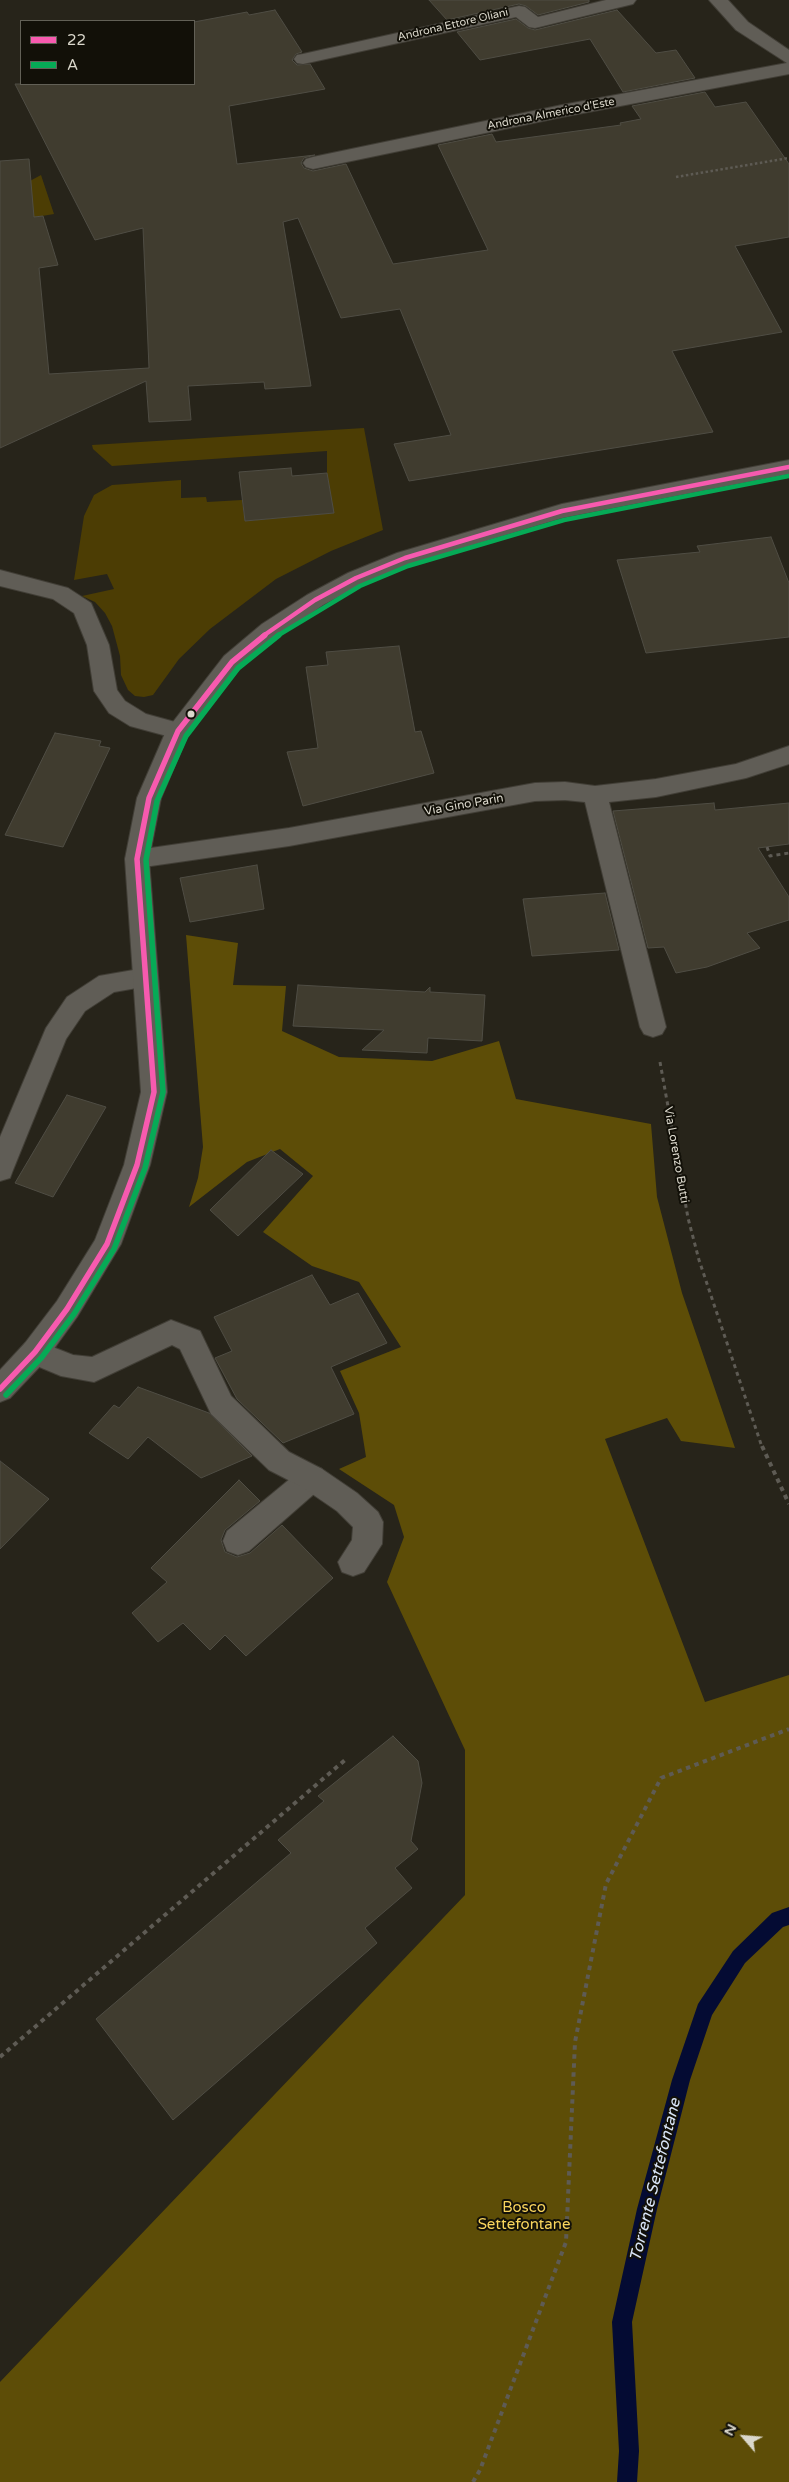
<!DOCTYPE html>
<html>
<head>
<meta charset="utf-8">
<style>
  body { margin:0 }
  #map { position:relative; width:789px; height:2482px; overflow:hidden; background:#27241a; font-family:"Varela Round",sans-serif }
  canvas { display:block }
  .legend { position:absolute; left:20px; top:20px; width:175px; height:65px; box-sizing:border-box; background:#121008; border:1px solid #626056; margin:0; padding:6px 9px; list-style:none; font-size:15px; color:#dbd8cc }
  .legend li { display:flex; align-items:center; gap:10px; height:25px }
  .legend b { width:25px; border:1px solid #626056 }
  .north { position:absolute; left:719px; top:2412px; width:50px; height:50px; -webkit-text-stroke:4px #121008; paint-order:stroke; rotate:297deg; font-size:14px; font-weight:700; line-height:20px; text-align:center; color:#dbd8cc }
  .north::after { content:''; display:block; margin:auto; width:18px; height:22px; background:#dbd8cc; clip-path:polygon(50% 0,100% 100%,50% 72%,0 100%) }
</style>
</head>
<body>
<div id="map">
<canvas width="789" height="2482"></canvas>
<ul class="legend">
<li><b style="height:6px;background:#f75aaf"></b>22</li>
<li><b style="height:6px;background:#06aa56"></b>A</li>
</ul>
<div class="north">N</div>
</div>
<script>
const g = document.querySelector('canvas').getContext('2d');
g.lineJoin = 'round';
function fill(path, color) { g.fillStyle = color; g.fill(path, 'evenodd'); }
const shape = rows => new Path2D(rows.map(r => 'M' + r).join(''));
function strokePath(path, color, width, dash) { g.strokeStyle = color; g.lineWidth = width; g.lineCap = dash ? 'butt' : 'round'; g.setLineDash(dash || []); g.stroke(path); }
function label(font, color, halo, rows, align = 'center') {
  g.font = font + ' "Varela Round",sans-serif'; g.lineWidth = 4; g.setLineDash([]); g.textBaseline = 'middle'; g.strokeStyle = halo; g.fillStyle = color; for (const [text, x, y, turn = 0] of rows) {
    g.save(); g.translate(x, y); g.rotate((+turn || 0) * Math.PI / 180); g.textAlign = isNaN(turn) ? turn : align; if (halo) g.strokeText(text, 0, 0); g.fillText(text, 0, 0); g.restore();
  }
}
fill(shape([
  [41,175,54,214,0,223,0,197],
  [364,428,383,530,331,551,276,579,210,629,179,659,153,695,144,697,135,696,128,690,121,675,120,656,112,626,105,613,95,602,82,596,114,589,107,574,74,580,84,516,94,495,112,485,181,480,181,498,206,497,207,502,242,500,245,521,333,513,327,473,327,451,112,466,93,449,92,445]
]), '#4c3d04');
fill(shape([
  [186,935,238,943,233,985,286,986,282,1031,339,1057,432,1061,499,1041,516,1099,651,1124,657,1197,682,1293,735,1448,681,1441,667,1418,605,1439,705,1702,789,1675,789,2482,0,2482,0,2382,465,1895,465,1750,387,1582,404,1537,394,1505,339,1469,366,1457,359,1413,340,1371,401,1347,359,1282,312,1266,263,1232,313,1176,280,1149,247,1162,189,1207,198,1178,203,1147]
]), '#5d4d07');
fill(shape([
  [789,1907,789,1925,783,1927,745,1963,712,2015,690,2080,657,2209,632,2322,639,2451,637,2482,617,2482,619,2451,612,2322,637,2209,672,2080,698,2004,733,1951,772,1913,789,1907]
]), '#040b33');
const building = shape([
  [429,0,589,0,589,2,538,15,526,6,519,4,447,20,429,0],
  [275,10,302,52,296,54,292,60,297,65,310,64,325,89,229,106,237,164,315,155,304,158,301,163,304,168,313,171,346,164,393,264,488,250,438,145,492,134,496,142,621,125,620,123,641,119,632,106,705,92,715,107,746,102,789,164,789,237,735,246,782,332,672,351,713,432,409,481,394,444,451,435,400,309,341,318,298,218,283,222,311,386,265,389,264,382,188,386,191,420,149,422,146,381,0,448,0,161,29,159,34,217,43,216,58,265,39,268,49,374,149,368,143,228,95,240,15,84,194,84,194,22,247,12,249,15,275,10],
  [617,10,656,53,676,50,695,78,623,92,590,39,480,60,457,32,516,19,528,28,535,30,617,10],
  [291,468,292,476,327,473,334,513,245,521,239,472,291,468],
  [771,537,789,583,789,637,646,653,617,560,700,552,697,546,771,537],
  [399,646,415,732,421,731,434,773,303,806,287,752,318,748,306,667,328,665,326,652,399,646],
  [55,733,101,741,99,746,110,748,63,847,5,835,55,733],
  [714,803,715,810,789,803,789,844,758,848,789,897,789,920,747,933,760,948,707,967,676,973,664,947,648,948,613,811,714,803],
  [257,865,264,909,190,922,180,878,257,865],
  [605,893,619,950,532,956,523,899,605,893],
  [298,985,425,992,430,987,430,992,485,995,482,1041,428,1038,427,1053,362,1050,384,1030,293,1026,298,985],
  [67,1095,106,1107,53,1197,15,1183,67,1095],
  [271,1150,303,1174,238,1236,210,1210,271,1150],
  [312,1275,330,1305,358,1293,387,1343,331,1367,354,1414,283,1443,237,1399,215,1358,232,1351,214,1317,312,1275],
  [138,1387,209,1413,252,1456,201,1478,148,1437,128,1459,89,1433,114,1405,119,1408,138,1387],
  [0,1461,49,1499,0,1549,0,1461],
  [239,1480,260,1501,225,1530,221,1540,225,1552,237,1557,250,1553,282,1525,333,1578,246,1656,225,1635,210,1650,183,1623,158,1642,132,1613,167,1582,151,1568,239,1480],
  [393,1736,418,1761,422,1783,411,1841,418,1849,395,1868,412,1888,365,1928,377,1943,173,2120,96,2019,291,1853,278,1840,324,1801,318,1796,393,1736]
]);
fill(building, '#403c2f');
strokePath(building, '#4f4d44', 1);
const service = shape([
  [312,1465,322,1469,327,1478,322,1487,249,1551,238,1555,227,1551,223,1541,227,1531,302,1469,312,1465]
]);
const minor = shape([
  [606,0,636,0,633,4,535,28,529,27,516,17,303,64,297,63,294,59,297,55,303,54,519,6,525,7,538,17,606,0],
  [709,0,728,0,748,22,789,50,789,74,562,117,313,169,306,167,303,163,306,159,313,157,562,105,787,63,736,30,709,0],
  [0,570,68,588,91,603,109,645,117,690,125,701,146,714,186,725,190,731,186,737,178,739,130,726,109,713,94,691,87,645,74,613,53,599,0,586,0,570],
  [789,746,789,764,746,778,656,797,609,802,666,1027,662,1034,653,1037,644,1034,640,1027,585,802,565,800,535,801,289,846,137,868,128,865,125,859,128,853,137,850,289,828,535,783,565,782,595,786,656,779,736,764,789,746],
  [145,968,154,971,158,978,154,985,114,992,85,1011,66,1039,13,1170,10,1178,0,1181,0,1137,46,1028,67,997,99,976,145,968],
  [171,1320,200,1331,231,1396,289,1452,322,1469,357,1493,378,1512,383,1522,382,1544,364,1572,353,1576,342,1572,338,1562,352,1540,353,1527,337,1511,302,1487,269,1470,211,1414,180,1349,172,1345,94,1382,61,1376,25,1361,21,1352,25,1343,35,1340,73,1355,92,1357,171,1320]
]);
const secondary = shape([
  [789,460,789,474,562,518,413,563,364,583,323,605,278,636,240,668,188,734,161,798,149,859,167,1092,150,1165,121,1244,77,1317,45,1361,10,1398,0,1402,0,1370,25,1343,57,1301,95,1240,124,1165,141,1092,125,859,137,798,166,731,224,656,262,624,307,595,348,573,397,553,562,504,789,460]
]);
strokePath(service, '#413e36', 2);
strokePath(minor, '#413e36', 2);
strokePath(secondary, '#413e36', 2);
strokePath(shape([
  [676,177,789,158]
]), '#5e5b54', 2.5, [2.5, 2.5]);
strokePath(shape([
  [767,847,770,856,789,853],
  [660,1062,688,1218,699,1260,762,1447]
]), '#5e5b54', 3, [4, 4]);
strokePath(shape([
  [762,1446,789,1504],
  [0,2057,345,1760],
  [473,2482,480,2470,566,2242,575,2042,606,1884,661,1778,789,1729]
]), '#5e5b54', 4, [4.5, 4.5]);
fill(service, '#605d56');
fill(minor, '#605d56');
fill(secondary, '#605d56');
strokePath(shape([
  [263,636,315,600,356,578,405,558,562,511,789,467]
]), '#f75aaf', 4.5);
strokePath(shape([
  [0,1389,35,1352,67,1309,107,1244,137,1165,154,1092,137,859,149,798,178,731,232,662,265,635]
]), '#f75aaf', 5.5);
strokePath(shape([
  [277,636,360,586,408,566,564,520,789,476]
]), '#06aa56', 4.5);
strokePath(shape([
  [6,1395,42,1357,74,1314,114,1249,145,1168,163,1092,146,860,157,801,186,736,238,668,279,635]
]), '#06aa56', 5.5);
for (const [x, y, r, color] of [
  [191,714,4.5,"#dbd8cc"]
]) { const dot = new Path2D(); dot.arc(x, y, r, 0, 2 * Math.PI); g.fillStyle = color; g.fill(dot); strokePath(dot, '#121008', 2); }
label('11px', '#dbd8cc', '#121008', [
  ["Androna Ettore Oliani",453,25,-13],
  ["Androna Almerico d'Este",551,114,-11]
]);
label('12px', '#dbd8cc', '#121008', [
  ["Via Gino Parin",464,805,-10],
  ["Via Lorenzo Butti",676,1155,80]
]);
label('15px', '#f9d55d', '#121008', [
  ["Bosco",524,2208],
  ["Settefontane",524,2225]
]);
label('italic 16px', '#d9e5f8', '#121008', [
  ["Torrente Settefontane",656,2180,-76]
]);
</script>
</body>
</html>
